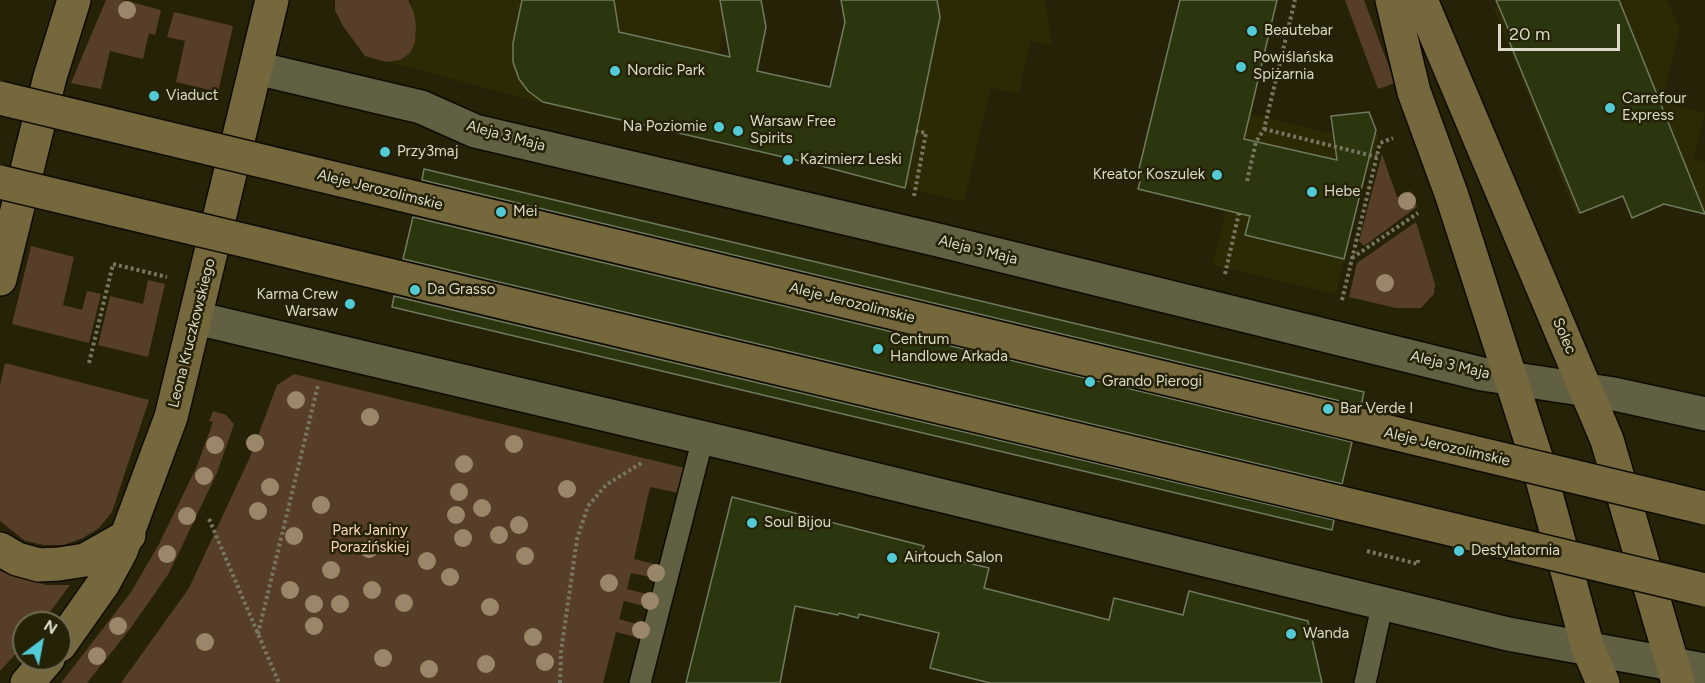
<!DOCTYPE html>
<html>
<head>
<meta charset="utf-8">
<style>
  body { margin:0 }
  #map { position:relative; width:1705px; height:683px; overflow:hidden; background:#252207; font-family:Figtree,sans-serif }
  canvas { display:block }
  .north { position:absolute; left:12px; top:611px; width:60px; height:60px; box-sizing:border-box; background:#252207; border:2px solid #6e6c55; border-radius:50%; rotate:32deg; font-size:16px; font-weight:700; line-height:24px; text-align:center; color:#dbdaca }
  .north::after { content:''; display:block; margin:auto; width:21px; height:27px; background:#52cbd7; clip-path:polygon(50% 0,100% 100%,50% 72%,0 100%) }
  .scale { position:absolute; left:1498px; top:24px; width:122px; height:27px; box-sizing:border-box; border:3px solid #dbdaca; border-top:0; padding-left:8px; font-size:18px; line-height:21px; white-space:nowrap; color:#dbdaca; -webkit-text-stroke:4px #252207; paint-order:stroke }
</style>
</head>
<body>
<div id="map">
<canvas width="1705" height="683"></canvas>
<div class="north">N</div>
<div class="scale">20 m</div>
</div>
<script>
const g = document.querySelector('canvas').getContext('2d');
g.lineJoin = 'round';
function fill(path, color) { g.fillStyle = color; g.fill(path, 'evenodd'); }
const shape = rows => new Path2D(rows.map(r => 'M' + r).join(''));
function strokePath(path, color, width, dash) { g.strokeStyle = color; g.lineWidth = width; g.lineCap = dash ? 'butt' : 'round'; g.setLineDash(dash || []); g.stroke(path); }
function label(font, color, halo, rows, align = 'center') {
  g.font = font + ' Figtree,sans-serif'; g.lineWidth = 5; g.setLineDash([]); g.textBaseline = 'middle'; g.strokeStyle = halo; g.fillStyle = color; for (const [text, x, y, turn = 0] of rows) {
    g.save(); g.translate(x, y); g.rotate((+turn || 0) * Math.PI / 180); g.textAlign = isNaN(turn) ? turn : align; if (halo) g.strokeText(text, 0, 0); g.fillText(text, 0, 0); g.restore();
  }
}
fill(shape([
  [335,0,720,0,725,25,700,139,550,105,365,56,343,26,335,10],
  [882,0,1045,0,1052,45,1030,41,1019,94,991,88,964,202,853,175,886,22],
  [1511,0,1667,0,1680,30,1661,103,1705,113,1693,159,1705,162,1705,214,1664,204,1632,218,1623,196,1576,215,1493,7],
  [1369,112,1379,138,1371,169,1366,169,1336,294,1212,265,1250,114,1333,134,1331,116]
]), '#2c2905');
fill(shape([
  [106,0,123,0,161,10,155,35,149,33,143,59,110,51,101,89,71,83],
  [335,0,408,0,414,13,416,26,415,42,410,53,400,60,386,62,365,56,343,26,335,10],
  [1345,0,1364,0,1395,83,1378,89],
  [174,12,233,26,218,92,176,82,185,41,167,37],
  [1382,154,1397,197,1411,191,1417,207,1364,246,1359,241],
  [1416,222,1435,284,1434,294,1421,308,1396,308,1349,297,1357,263],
  [31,246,74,257,63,305,82,310,87,291,101,294,89,343,12,324],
  [148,280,165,284,148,357,98,345,110,296,143,304],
  [5,363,149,400,112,512,99,528,83,538,64,545,44,545,25,541,0,521,0,386],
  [294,374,685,468,679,493,650,487,634,559,662,566,659,579,631,573,627,589,655,596,652,608,624,601,619,619,647,627,644,639,616,632,603,683,121,683,189,588,250,457,277,385],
  [213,411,226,415,234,424,217,473,169,573,130,629,87,683,61,683,131,592,159,544,197,466,213,422,209,421],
  [0,571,46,585,70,585,42,623,24,623,24,645,0,671]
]), '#563e28');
const building = shape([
  [522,0,614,0,619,32,730,57,720,0,761,0,766,27,757,71,830,87,845,22,841,0,937,0,940,17,905,188,814,164,543,102,528,91,519,79,513,62,513,43,522,0],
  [1180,0,1277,0,1244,139,1337,160,1331,116,1369,112,1376,130,1344,259,1245,235,1250,216,1138,189,1143,170,1139,169,1180,0],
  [1496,0,1619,0,1705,214,1664,204,1632,218,1623,196,1580,213,1509,41,1513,40,1496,0],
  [424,169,1364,392,1361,406,422,180,424,169],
  [413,217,1352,442,1342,484,403,259,413,217],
  [394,296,1334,520,1332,530,392,307,394,296],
  [732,497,924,546,922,552,989,568,984,588,1109,620,1114,598,1183,615,1189,591,1308,621,1322,683,990,683,930,668,939,633,859,614,858,618,839,613,838,615,795,606,780,683,686,683,732,497]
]);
fill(building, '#2b360e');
strokePath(building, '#707a5f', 1.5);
const lane = shape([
  [640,683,703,438],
  [1365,683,1383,602]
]);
const street = shape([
  [256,68,421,107,475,131,938,240,1482,374,1614,394,1705,414],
  [196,318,751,449,1508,634,1705,670]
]);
const secondary = shape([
  [1392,0,1414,92,1452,196,1536,457,1588,648,1603,683],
  [1421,0,1607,440,1678,683],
  [0,279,50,77,74,0],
  [0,549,17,559,39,565,59,564,85,560,129,535],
  [60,645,103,584,121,551,171,417,272,0],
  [27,683,48,659]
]);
strokePath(lane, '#0e0b00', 24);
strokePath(street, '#0e0b00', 36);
strokePath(secondary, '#0e0b00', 36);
strokePath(shape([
  [1264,129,1377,157],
  [1247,181,1256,142,1264,129,1295,0],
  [914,196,926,133,916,131],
  [1352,258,1418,213],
  [1225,274,1239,213],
  [1342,300,1380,143,1393,138],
  [89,363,113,264,167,277],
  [209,519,279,683],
  [1367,551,1418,564,1418,560],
  [258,634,318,385],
  [560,683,561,652,577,539,588,506,606,485,643,462]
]), '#787660', 4, [3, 3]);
strokePath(lane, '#626043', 21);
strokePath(street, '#626043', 33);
strokePath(secondary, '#75683c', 33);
const secondaryBridge = shape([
  [0,98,1705,508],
  [0,182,1705,590]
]);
strokePath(secondaryBridge, '#0e0b00', 36, []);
strokePath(secondaryBridge, '#75683c', 33);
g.fillStyle = '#9a8668';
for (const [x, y] of [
  [127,10],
  [1407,201],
  [1385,283],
  [296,400],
  [370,417],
  [255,443],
  [514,444],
  [215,445],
  [464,464],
  [204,476],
  [270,487],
  [567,489],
  [459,492],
  [321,505],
  [482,508],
  [258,511],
  [456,515],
  [187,516],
  [519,525],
  [499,535],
  [294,536],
  [463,538],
  [369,549],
  [167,554],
  [525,556],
  [427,561],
  [331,570],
  [656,573],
  [450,577],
  [609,583],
  [290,590],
  [372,590],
  [650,601],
  [404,603],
  [314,604],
  [340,604],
  [490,607],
  [118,626],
  [314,626],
  [641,630],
  [533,637],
  [205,642],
  [97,656],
  [383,658],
  [545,662],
  [486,664],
  [429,669]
]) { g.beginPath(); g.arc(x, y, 9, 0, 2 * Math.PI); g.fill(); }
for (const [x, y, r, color] of [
  [1252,31,6,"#52cbd7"],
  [1241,67,6,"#52cbd7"],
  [615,71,6,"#52cbd7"],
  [154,96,6,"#52cbd7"],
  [1610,108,6,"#52cbd7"],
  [719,127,6,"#52cbd7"],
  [738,131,6,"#52cbd7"],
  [385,152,6,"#52cbd7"],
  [788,160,6,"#52cbd7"],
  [1217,175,6,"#52cbd7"],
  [1312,192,6,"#52cbd7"],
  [501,212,6,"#52cbd7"],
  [415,290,6,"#52cbd7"],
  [350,304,6,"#52cbd7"],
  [878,349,6,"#52cbd7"],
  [1090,382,6,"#52cbd7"],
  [1328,409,6,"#52cbd7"],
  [752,523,6,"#52cbd7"],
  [1459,551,6,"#52cbd7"],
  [892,558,6,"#52cbd7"],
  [1291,634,6,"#52cbd7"]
]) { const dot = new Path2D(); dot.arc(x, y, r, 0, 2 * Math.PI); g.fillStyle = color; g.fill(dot); strokePath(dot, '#252207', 2); }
label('15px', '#dbdaca', '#252207', [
  ["Beautebar",1264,31],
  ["Powiślańska",1253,58],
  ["Spiżarnia",1253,75],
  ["Nordic Park",627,71],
  ["Viaduct",166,96],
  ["Carrefour",1622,99],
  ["Express",1622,116],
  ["Warsaw Free",750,122],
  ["Spirits",750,139],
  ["Na Poziomie",707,127,"right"],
  ["Przy3maj",397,152],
  ["Kazimierz Leski",800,160],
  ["Kreator Koszulek",1205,175,"right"],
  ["Hebe",1324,192],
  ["Mei",513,212],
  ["Da Grasso",427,290],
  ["Karma Crew",338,295,"right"],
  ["Warsaw",338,312,"right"],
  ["Centrum",890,340],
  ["Handlowe Arkada",890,357],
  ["Grando Pierogi",1102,382],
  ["Bar Verde I",1340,409],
  ["Soul Bijou",764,523],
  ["Destylatornia",1471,551],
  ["Airtouch Salon",904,558],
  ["Wanda",1303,634]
], 'left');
label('15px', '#dbdaca', '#252207', [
  ["Aleja 3 Maja",506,136,15],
  ["Aleje Jerozolimskie",380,190,14],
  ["Aleja 3 Maja",978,250,14],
  ["Aleje Jerozolimskie",852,303,14],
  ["Leona Kruczkowskiego",192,333,-76],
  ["Solec",1564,336,67],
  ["Aleja 3 Maja",1450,365,13],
  ["Aleje Jerozolimskie",1447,447,13]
]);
label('15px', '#f9d7b8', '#252207', [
  ["Park Janiny",370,531],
  ["Porazińskiej",370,548]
]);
</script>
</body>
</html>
